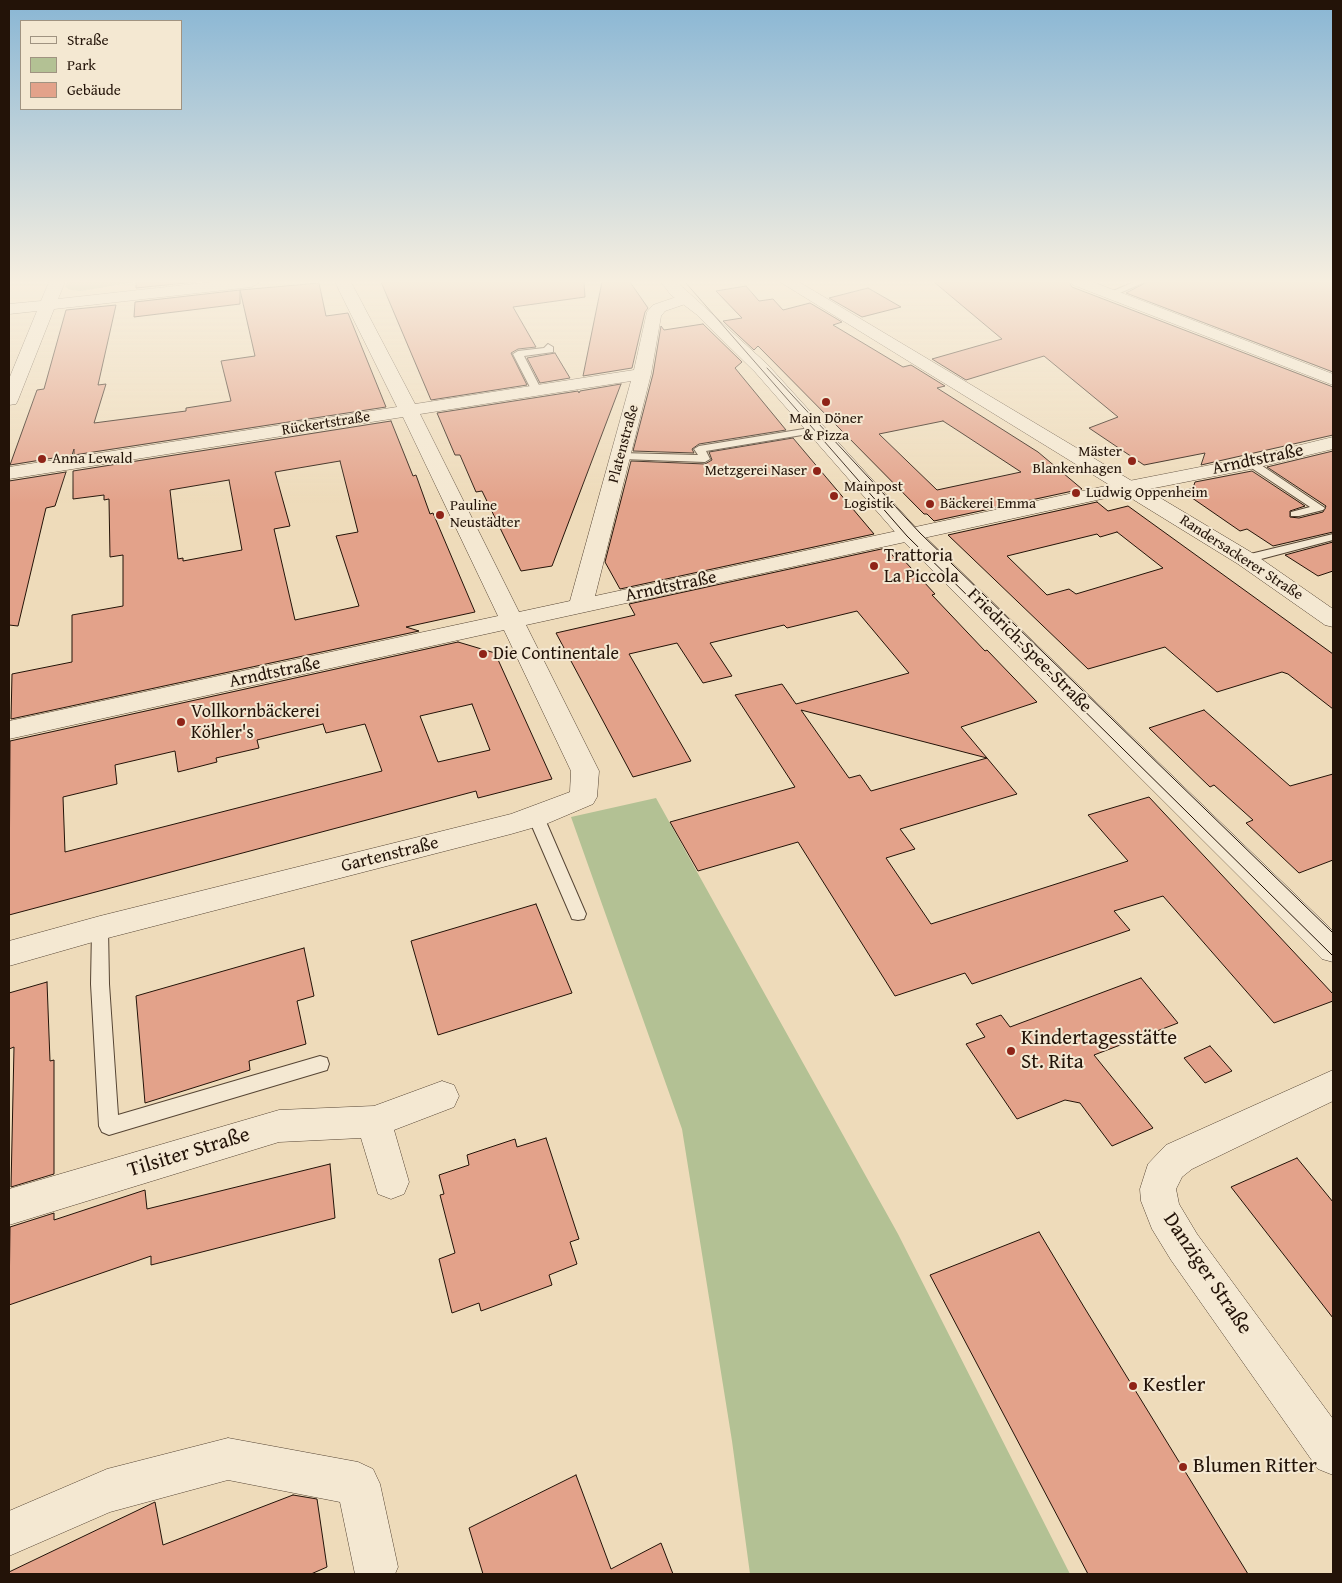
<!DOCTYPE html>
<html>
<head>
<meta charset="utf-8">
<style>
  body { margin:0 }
  #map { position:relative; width:1342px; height:1583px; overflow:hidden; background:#eedbba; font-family:"Gentium Book Plus",serif }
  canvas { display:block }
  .frame { position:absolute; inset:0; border:10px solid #231308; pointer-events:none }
  .legend { position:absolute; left:20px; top:20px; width:162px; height:90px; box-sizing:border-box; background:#f4e8d2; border:1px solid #a09381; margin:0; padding:6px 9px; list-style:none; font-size:15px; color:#231308 }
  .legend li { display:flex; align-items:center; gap:10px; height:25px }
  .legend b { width:25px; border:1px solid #a09381 }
</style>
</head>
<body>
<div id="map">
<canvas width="1342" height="1583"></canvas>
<div class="frame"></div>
<ul class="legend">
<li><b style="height:6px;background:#f4e8d2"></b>Straße</li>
<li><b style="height:14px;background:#b3c194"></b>Park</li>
<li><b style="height:14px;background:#e3a28a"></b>Gebäude</li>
</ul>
</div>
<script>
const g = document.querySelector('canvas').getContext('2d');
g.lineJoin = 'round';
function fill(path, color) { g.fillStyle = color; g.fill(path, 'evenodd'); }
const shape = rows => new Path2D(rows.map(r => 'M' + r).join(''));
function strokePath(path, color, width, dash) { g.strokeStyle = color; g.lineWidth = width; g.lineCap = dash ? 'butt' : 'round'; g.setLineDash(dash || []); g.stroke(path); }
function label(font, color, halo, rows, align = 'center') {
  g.font = font + ' "Gentium Book Plus",serif'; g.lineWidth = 4; g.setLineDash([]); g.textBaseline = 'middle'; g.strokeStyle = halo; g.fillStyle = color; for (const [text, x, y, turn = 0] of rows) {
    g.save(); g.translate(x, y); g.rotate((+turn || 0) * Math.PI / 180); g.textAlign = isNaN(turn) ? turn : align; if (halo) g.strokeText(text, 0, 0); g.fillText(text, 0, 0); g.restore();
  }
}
fill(shape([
  [67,282,136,282,81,291,70,290,65,287],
  [656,798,898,1234,1070,1574,750,1574,732,1441,682,1129,571,817]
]), '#b3c194');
const building = shape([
  [136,282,196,282,136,288,136,282],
  [381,282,584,282,585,297,513,307,536,347,518,349,511,353,527,385,431,400,381,282],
  [602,282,630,282,648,308,645,312,632,368,583,376,602,282],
  [934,282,1069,282,1072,287,1333,387,1333,435,1201,465,1205,453,1144,465,1089,428,1118,417,1044,356,966,380,932,359,1002,339,934,282],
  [1147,282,1333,282,1333,372,1126,293,1147,282],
  [319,283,326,316,348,313,386,407,74,455,74,449,72,455,10,465,37,390,44,389,66,310,116,305,98,385,106,384,94,423,186,411,186,408,231,401,221,361,255,356,240,290,319,283],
  [746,286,759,301,773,299,783,310,810,303,842,322,833,325,903,367,911,365,945,386,937,388,1038,452,1082,489,934,521,927,514,924,514,758,346,754,350,723,321,742,318,716,291,746,286],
  [943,421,960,432,1021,472,937,490,879,434,943,421],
  [868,288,901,307,862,317,829,298,868,288],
  [240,290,240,304,134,317,135,302,240,290],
  [703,324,742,362,735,368,786,430,699,444,692,449,694,453,633,451,653,374,661,326,664,330,703,324],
  [555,353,570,378,540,383,527,358,555,353],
  [621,384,552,566,521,571,482,491,476,492,460,455,455,455,437,413,578,391,579,393,580,391,621,384],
  [391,421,413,476,416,475,430,514,433,513,475,612,406,627,419,631,11,719,12,674,72,662,72,615,123,606,123,555,110,557,109,499,104,500,104,495,73,499,73,471,391,421],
  [340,461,358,532,336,536,359,606,295,620,274,529,290,526,275,472,340,461],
  [229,480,242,550,183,561,183,558,178,559,170,490,229,480],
  [793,438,874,534,620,589,605,562,631,461,705,464,712,460,709,452,793,438],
  [1333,451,1333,532,1273,546,1247,529,1240,531,1182,491,1193,488,1195,482,1252,471,1305,506,1290,511,1290,517,1299,518,1323,512,1326,506,1267,467,1333,451],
  [66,472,55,506,46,508,18,626,9,625,9,481,66,472],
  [1097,502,1108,511,1128,506,1333,654,1333,709,1288,674,1282,672,1217,692,1165,647,1088,669,948,535,1097,502],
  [1117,532,1163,568,1076,594,1069,589,1047,595,1007,556,1097,534,1100,537,1117,532],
  [1333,542,1333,571,1318,576,1285,555,1333,542],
  [886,548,894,557,900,556,935,594,932,595,985,651,987,650,1037,702,961,727,987,758,801,710,849,778,860,775,871,791,987,758,1017,794,900,829,915,849,886,858,931,924,1128,861,1088,815,1149,797,1333,994,1333,1001,1274,1023,1163,896,1114,911,1130,930,972,984,965,973,895,996,798,842,698,871,670,822,795,787,735,695,782,684,796,704,909,673,857,611,787,628,784,625,710,643,732,676,703,683,677,643,629,654,691,761,633,777,556,633,635,615,629,604,886,548],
  [458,642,495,653,552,779,478,798,476,791,9,915,10,741,458,642],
  [472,704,490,750,438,762,420,716,472,704],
  [323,724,326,733,365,724,382,771,65,852,63,797,117,784,115,765,175,751,178,772,217,762,216,758,259,748,257,740,323,724],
  [1204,710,1290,786,1333,774,1333,860,1299,873,1246,823,1253,820,1214,785,1210,787,1149,728,1204,710],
  [536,904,572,993,438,1035,411,941,536,904],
  [304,948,314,996,297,1001,306,1044,249,1061,250,1070,145,1103,136,996,304,948],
  [1141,978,1178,1023,1094,1055,1153,1128,1112,1146,1080,1103,1065,1100,1017,1119,966,1044,985,1037,976,1024,1001,1015,1010,1027,1141,978],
  [47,982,50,1061,54,1060,54,1174,11,1187,14,1047,9,1049,9,993,47,982],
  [1210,1046,1232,1071,1205,1083,1184,1058,1210,1046],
  [546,1138,579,1239,570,1242,577,1264,549,1275,552,1285,481,1311,479,1303,452,1313,439,1259,455,1253,440,1195,444,1194,439,1175,469,1165,467,1155,515,1139,517,1147,546,1138],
  [1297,1158,1333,1202,1333,1318,1231,1187,1297,1158],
  [330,1164,335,1218,151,1265,151,1256,9,1305,10,1227,54,1213,54,1220,145,1190,147,1209,330,1164],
  [1039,1232,1084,1307,1248,1574,1088,1574,930,1275,1039,1232],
  [576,1475,611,1569,661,1543,673,1574,483,1574,469,1528,576,1475],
  [293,1495,317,1499,327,1567,311,1574,9,1574,9,1572,155,1502,163,1545,293,1495]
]);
fill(building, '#e3a28a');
strokePath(building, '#231308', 1);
const service = shape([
  [1134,282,1145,282,1113,296,1106,294,1134,282],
  [548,344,553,347,553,352,524,356,542,391,533,393,513,354,518,351,544,348,548,344],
  [816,427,820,428,820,432,706,451,710,459,705,462,621,459,616,456,621,453,698,455,694,449,699,446,816,427],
  [1251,460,1255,461,1325,508,1323,510,1299,516,1291,516,1291,512,1310,507,1247,465,1246,463,1251,460],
  [1333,534,1333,540,1246,563,1240,559,1242,556,1333,534],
  [536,811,541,813,544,817,586,914,584,919,578,920,572,919,570,914,528,817,531,813,536,811],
  [100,921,106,923,108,928,109,984,118,1115,320,1056,327,1058,329,1064,327,1070,109,1135,102,1132,99,1126,91,984,92,928,94,923,100,921]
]);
const minor = shape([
  [49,282,65,282,58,299,211,282,260,282,252,287,54,309,18,400,16,404,9,405,9,379,37,311,9,314,9,304,41,301,49,282],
  [335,282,351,282,415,404,634,370,647,312,653,305,685,294,691,296,693,299,691,302,665,311,661,316,651,374,595,596,1129,481,1251,457,1333,437,1333,449,1251,469,1129,493,526,625,599,771,597,797,593,804,546,824,511,834,100,940,9,966,9,941,100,916,511,814,570,792,571,771,504,630,9,739,9,721,498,616,403,417,9,479,9,467,397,407,335,282],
  [631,381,570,601,519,612,420,414,631,381],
  [1071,282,1093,282,1333,374,1333,385,1073,285,1071,282],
  [1333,1070,1333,1101,1192,1169,1182,1177,1176,1189,1179,1204,1197,1234,1333,1419,1333,1475,1318,1469,1171,1260,1152,1229,1141,1201,1140,1189,1148,1164,1166,1145,1333,1070],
  [442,1081,454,1085,459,1096,454,1107,394,1130,409,1182,404,1194,391,1199,378,1194,361,1138,279,1142,9,1225,9,1189,279,1110,374,1106,442,1081],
  [228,1438,358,1462,373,1469,380,1484,398,1567,395,1574,355,1574,340,1502,228,1480,110,1512,9,1556,9,1511,107,1469,228,1438]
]);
const tertiary = shape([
  [661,282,677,282,767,364,918,530,1333,931,1333,962,1322,959,902,540,755,372,696,314,671,295,661,282],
  [780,282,799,282,1254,554,1333,609,1333,627,1325,625,1238,564,780,282]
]);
strokePath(service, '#564534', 2);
strokePath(minor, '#564534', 1);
strokePath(tertiary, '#564534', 1);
fill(service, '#f4e8d2');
fill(minor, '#f4e8d2');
fill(tertiary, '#f4e8d2');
strokePath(shape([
  [685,282,907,536,1333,956],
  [767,368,920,533,1333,933]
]), '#231308', 1);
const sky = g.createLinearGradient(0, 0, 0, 503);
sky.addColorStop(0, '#89b6d4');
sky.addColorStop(0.56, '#f7efe0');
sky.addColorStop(1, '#f7efe000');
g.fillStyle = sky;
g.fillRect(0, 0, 1342, 503);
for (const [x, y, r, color] of [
  [826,402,5,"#8f2418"],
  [42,459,5,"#8f2418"],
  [1132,461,5,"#8f2418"],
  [817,471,5,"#8f2418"],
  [1076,493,5,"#8f2418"],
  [834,496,5,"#8f2418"],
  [930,504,5,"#8f2418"],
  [440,515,5,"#8f2418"],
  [874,566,5,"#8f2418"],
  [483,654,5,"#8f2418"],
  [181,722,5,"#8f2418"],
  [1011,1051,5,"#8f2418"],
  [1133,1386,5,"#8f2418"],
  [1183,1467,5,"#8f2418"]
]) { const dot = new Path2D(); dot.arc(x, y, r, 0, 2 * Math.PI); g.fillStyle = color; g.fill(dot); strokePath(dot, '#f4e8d2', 2); }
label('15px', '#231308', '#f4e8d2', [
  ["Main Döner",826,419,"center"],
  ["& Pizza",826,436,"center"],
  ["Mäster",1122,452,"right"],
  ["Blankenhagen",1122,469,"right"],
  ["Anna Lewald",52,459],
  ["Metzgerei Naser",807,471,"right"],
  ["Mainpost",844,487],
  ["Logistik",844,504],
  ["Ludwig Oppenheim",1086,493],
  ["Bäckerei Emma",940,504],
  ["Pauline",450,506],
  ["Neustädter",450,523]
], 'left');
label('15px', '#231308', '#f4e8d2', [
  ["Rückertstraße",326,424,-9],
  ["Platenstraße",624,444,-75],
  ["Randersackerer Straße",1241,558,33]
]);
label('18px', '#231308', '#f4e8d2', [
  ["Arndtstraße",1258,460,-12],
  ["Arndtstraße",671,587,-12],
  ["Friedrich-Spee-Straße",1029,651,45],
  ["Arndtstraße",275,673,-12],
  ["Gartenstraße",390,855,-14]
]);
label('18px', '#231308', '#f4e8d2', [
  ["Trattoria",884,556],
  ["La Piccola",884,577],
  ["Die Continentale",493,654],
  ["Vollkornbäckerei",191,712],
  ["Köhler's",191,733]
], 'left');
label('21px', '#231308', '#f4e8d2', [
  ["Kindertagesstätte",1021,1039],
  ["St. Rita",1021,1063],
  ["Kestler",1143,1386],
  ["Blumen Ritter",1193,1467]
], 'left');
label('21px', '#231308', '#f4e8d2', [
  ["Tilsiter Straße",189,1153,-17],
  ["Danziger Straße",1207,1274,56]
]);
</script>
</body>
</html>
